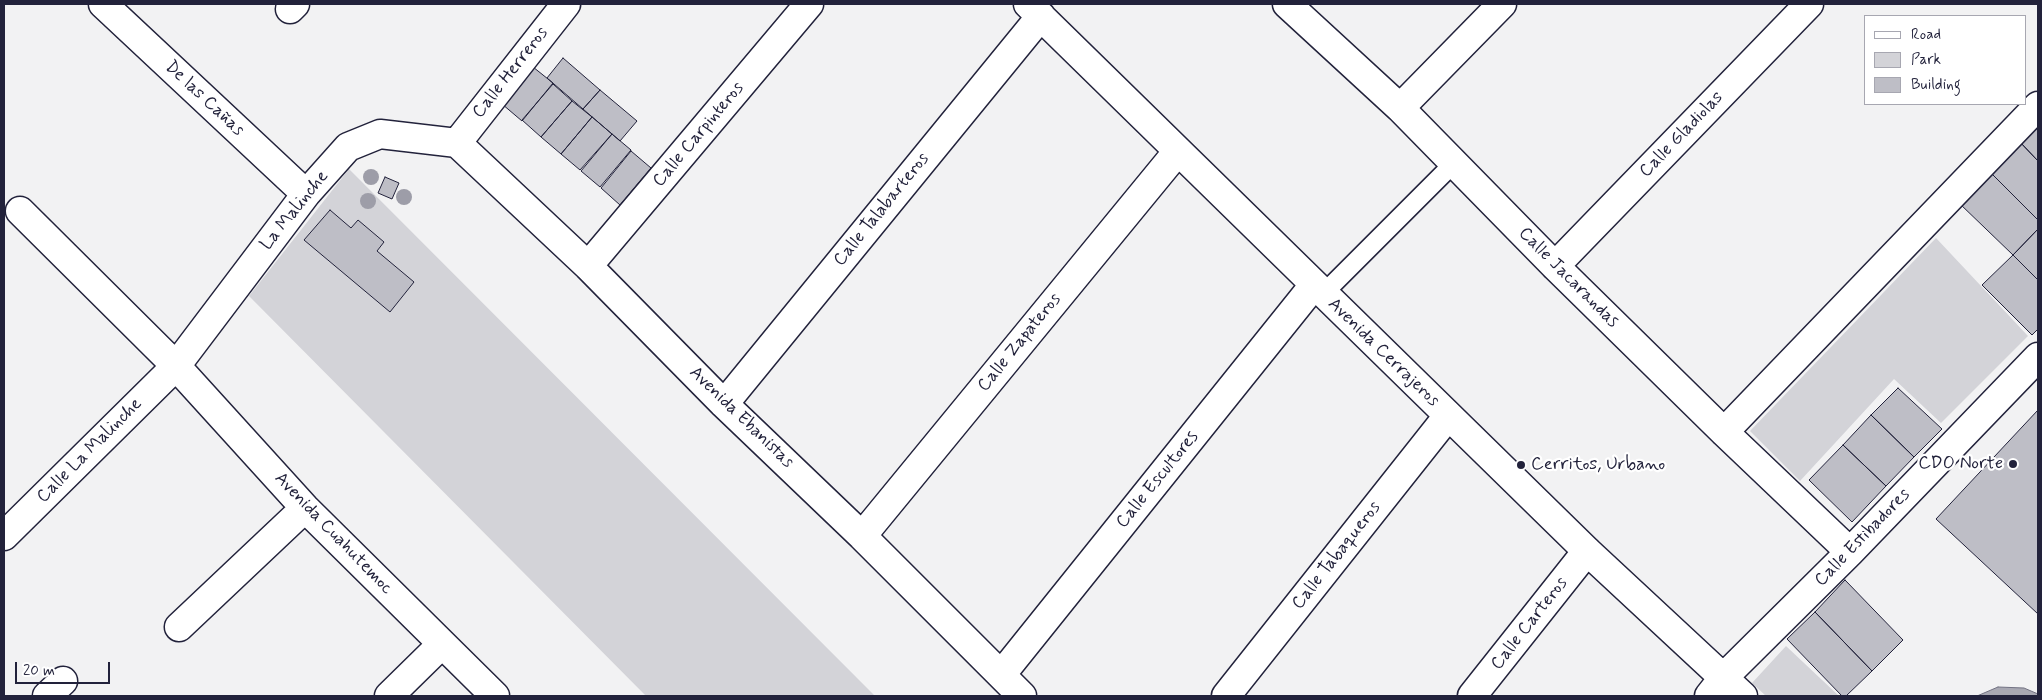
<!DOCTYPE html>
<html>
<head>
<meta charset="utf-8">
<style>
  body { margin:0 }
  #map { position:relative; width:2042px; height:700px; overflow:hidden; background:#f2f2f3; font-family:Mynerve,sans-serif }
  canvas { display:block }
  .frame { position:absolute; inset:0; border:5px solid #22223b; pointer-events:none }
  .legend { position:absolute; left:1864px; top:15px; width:162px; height:90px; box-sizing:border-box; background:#fff; border:1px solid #a7a7b1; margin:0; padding:6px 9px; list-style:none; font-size:15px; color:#22223b }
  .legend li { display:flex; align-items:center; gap:10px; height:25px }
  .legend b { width:25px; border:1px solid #a7a7b1 }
  .scale { position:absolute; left:15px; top:662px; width:95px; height:22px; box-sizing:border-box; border:2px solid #22223b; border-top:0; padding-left:6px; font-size:15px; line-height:18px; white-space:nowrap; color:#22223b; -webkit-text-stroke:4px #fff; paint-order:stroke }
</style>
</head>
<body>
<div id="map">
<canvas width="2042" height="700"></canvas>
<div class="frame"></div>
<ul class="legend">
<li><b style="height:6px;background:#fff"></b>Road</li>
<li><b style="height:14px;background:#d3d3d8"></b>Park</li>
<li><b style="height:14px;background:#bebec6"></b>Building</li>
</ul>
<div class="scale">20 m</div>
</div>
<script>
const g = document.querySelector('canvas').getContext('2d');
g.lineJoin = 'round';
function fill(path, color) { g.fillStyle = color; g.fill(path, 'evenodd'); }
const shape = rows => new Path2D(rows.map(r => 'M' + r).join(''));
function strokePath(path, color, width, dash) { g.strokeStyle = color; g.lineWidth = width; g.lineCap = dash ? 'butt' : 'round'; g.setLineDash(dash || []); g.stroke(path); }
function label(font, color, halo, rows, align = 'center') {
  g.font = font + ' Mynerve,sans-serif'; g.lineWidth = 4.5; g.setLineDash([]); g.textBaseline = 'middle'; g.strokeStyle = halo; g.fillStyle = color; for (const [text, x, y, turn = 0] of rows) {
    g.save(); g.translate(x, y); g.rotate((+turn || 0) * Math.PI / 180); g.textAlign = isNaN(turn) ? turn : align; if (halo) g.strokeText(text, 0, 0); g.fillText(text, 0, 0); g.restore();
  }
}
fill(shape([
  [349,169,875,696,646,696,249,296],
  [1936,238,2028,336,1941,423,1894,379,1800,481,1750,431],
  [1786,646,1839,696,1766,696,1752,683]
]), '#d3d3d8');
const water = shape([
  [1998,687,2024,688,2038,694,2038,696,1977,696,1998,687]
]);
fill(water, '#a8a8b2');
strokePath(water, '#727282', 1);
const building = shape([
  [563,58,600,90,583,109,547,78,563,58],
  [533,67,553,83,522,121,502,104,533,67],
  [553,84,572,101,541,137,522,120,553,84],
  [600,90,637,121,620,141,583,109,600,90],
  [572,101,592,117,561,154,541,137,572,101],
  [592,117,612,134,580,170,561,154,592,117],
  [2038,121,2038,161,2019,141,2038,121],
  [612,134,631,150,600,187,581,171,612,134],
  [2019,141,2038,161,2038,220,1989,171,2019,141],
  [631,151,651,168,620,205,601,188,631,151],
  [1989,171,2038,220,2038,229,2013,255,1959,203,1989,171],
  [385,177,399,183,392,199,378,193,385,177],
  [330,210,351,228,358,220,384,242,377,251,414,282,390,312,304,240,330,210],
  [2038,229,2038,280,2013,255,2038,229],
  [2013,255,2038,280,2038,329,2032,335,1982,285,2013,255],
  [1898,388,1942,429,1914,457,1871,415,1898,388],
  [2038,410,2038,614,1936,519,2038,410],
  [1871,415,1914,457,1886,486,1843,445,1871,415],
  [1843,445,1886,486,1852,522,1809,480,1843,445],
  [1845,580,1903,640,1872,671,1815,612,1845,580],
  [1815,612,1872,671,1846,696,1842,696,1787,639,1815,612]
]);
fill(building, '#bebec6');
strokePath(building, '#22223b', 1);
const lane = shape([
  [1323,294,1454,163]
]);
const street = shape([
  [103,4,306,194],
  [1028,4,1587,551,1743,696],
  [1287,4,1400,108,1555,266,1724,432,1850,552],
  [290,9,295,4],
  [1400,108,1502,4],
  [457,143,588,266,724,404,862,536,1022,696],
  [457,143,566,4],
  [20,211,176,366,305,508,495,696],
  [588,266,809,4],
  [1555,266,1809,4],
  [724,404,1041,16],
  [1724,432,2038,106],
  [4,536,176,366,306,194,348,147,380,134,457,143],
  [862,536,1178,151],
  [179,627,305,508],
  [1001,675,1314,285],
  [47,696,63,681],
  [389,696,442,644],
  [1226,696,1448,416],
  [1472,696,1587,551],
  [1709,696,1724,677,1850,552,2038,357]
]);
strokePath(lane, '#22223b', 21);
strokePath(street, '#22223b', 31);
strokePath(lane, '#fff', 18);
strokePath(street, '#fff', 28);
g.fillStyle = '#9d9da8';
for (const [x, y] of [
  [371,177],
  [404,197],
  [368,201]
]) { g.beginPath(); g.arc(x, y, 8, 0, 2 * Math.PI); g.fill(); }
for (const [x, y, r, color] of [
  [2013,464,5,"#22223b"],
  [1521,465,5,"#22223b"]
]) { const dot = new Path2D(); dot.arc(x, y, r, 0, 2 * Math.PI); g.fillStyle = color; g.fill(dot); strokePath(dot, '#fff', 2); }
label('18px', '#22223b', '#fff', [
  ["Calle Herreros",511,73,-52],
  ["De las Cañas",204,99,43],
  ["Calle Carpinteros",699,135,-50],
  ["Calle Gladiolas",1682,135,-46],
  ["Calle Talabarteros",882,210,-51],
  ["La Malinche",295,211,-51],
  ["Calle Jacarandas",1568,278,45],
  ["Calle Zapateros",1020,343,-51],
  ["Avenida Cerrajeros",1383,353,44],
  ["Avenida Ebanistas",741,418,44],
  ["Calle La Malinche",90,451,-45],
  ["Calle Escultores",1158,480,-51],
  ["Avenida Cuahutemoc",333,534,46],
  ["Calle Estibadores",1863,538,-46],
  ["Calle Tabaqueros",1337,556,-52],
  ["Calle Carteros",1530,624,-52]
]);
label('18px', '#22223b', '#fff', [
  ["CDO Norte",2003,464],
  ["Cerritos, Urbano",1531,465,"left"]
], 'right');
</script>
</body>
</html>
